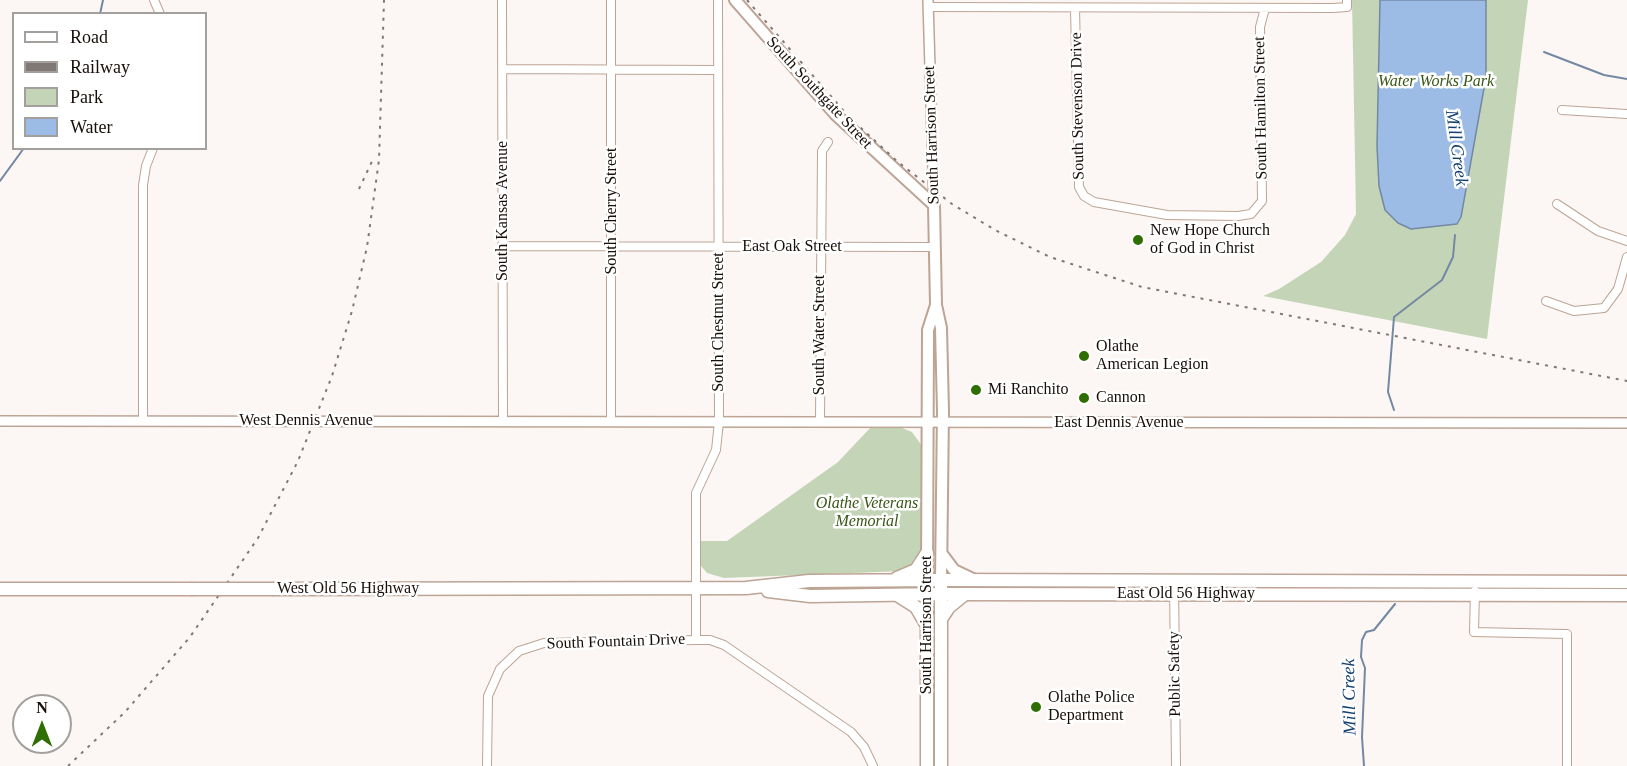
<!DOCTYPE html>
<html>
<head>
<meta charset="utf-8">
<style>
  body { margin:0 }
  #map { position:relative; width:1627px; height:766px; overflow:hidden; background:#fcf7f4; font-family:"Times New Roman",serif }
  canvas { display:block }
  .legend { position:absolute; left:12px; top:12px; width:195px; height:138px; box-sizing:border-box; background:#fff; border:2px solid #a29f9d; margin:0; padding:8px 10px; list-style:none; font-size:18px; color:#170e09 }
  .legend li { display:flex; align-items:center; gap:12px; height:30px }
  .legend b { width:30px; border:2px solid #a29f9d }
  .north { position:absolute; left:12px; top:694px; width:60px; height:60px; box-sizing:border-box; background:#fff; border:2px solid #a29f9d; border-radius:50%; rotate:0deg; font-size:16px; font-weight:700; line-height:24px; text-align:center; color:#170e09 }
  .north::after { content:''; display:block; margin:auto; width:21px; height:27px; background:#2f6e02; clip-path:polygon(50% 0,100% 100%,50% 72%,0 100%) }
</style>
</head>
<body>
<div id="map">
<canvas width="1627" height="766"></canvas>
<ul class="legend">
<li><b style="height:8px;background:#fff"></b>Road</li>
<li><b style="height:8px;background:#7f7874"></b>Railway</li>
<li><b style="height:16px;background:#c4d5b7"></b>Park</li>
<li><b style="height:16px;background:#9cbce5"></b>Water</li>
</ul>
<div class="north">N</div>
</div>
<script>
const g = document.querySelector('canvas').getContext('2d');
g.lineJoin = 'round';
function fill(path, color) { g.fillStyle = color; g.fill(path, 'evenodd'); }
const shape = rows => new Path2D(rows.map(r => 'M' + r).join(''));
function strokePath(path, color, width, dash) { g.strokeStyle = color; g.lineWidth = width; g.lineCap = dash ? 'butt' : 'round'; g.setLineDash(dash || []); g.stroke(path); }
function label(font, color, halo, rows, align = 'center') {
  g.font = font + ' "Times New Roman",serif'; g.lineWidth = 5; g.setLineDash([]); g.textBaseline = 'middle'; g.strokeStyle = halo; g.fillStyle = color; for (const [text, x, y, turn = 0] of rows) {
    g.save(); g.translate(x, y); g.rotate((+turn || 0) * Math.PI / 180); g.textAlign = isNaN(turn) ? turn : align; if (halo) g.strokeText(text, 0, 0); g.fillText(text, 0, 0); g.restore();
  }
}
fill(shape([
  [1352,0,1528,0,1487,339,1263,296,1279,289,1321,262,1345,235,1356,214],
  [872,426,902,428,912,432,925,450,926,553,921,562,904,571,724,578,707,573,701,566,699,541,727,541,838,462]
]), '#c4d5b7');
const water = shape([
  [1380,0,1486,0,1486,77,1461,217,1457,224,1411,229,1398,223,1385,210,1379,186,1377,146,1380,0]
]);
fill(water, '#9cbce5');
strokePath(water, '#7488a3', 1.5);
strokePath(shape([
  [100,14,103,0],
  [1544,52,1604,75,1627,79],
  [0,181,24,148],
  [1394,410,1388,392,1394,317,1442,280,1453,257,1455,235],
  [1364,766,1362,737,1365,668,1361,657,1362,640,1366,632,1374,630,1395,604]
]), '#7488a3', 2);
const minor = shape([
  [154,0,160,14],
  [502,0,503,421],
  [611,0,611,421],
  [928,7,1333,8,1347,7,1347,0],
  [1075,8,1079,187,1084,196,1094,202,1167,215,1238,216,1251,214,1262,201,1260,27,1265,8],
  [503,69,718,70],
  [1562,110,1627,114],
  [1557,204,1598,231,1627,241],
  [503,246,935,247],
  [1546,301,1574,311,1604,308,1618,289,1627,257],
  [143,421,143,185,146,166,153,148],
  [820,422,822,151,828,142],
  [1174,581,1176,766],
  [1475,591,1474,632,1567,634,1567,766],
  [696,640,696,493,716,450,719,422,718,0],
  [487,766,488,696,500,669,519,651,544,643,696,640,710,640,724,645,851,732,864,747,873,766]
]);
const tertiary = shape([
  [928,0,934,205],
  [0,421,1627,423]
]);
const secondary = shape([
  [735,0,835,114,934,205,936,305,941,328,943,411,941,580],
  [942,554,954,570,973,579],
  [927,580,928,330,936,305]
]);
const primary = shape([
  [941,580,1627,582],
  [941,594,1627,595]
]);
const trunk = shape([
  [897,578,916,570,927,553],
  [0,589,191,589],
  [274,589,746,588,809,581,941,580,941,766],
  [768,591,810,596,941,594],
  [897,595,916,607,926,624],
  [941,619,949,607,965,594],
  [927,766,927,587]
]);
strokePath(minor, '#bda495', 10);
strokePath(tertiary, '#bda495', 12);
strokePath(secondary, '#bda495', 14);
strokePath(primary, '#bda495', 15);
strokePath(trunk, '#bda495', 15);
strokePath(minor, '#fff', 8);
strokePath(tertiary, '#fff', 9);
strokePath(secondary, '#fff', 10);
strokePath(primary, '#fff', 12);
strokePath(trunk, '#fff', 12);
strokePath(shape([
  [747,0,849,117,898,162,952,204,995,230,1050,257,1142,287,1627,381],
  [359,189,374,157],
  [68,766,125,712,190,637,258,538,298,461,332,376,352,311,367,247,379,160,384,0]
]), '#7f7874', 2, [3, 6]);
const trunkBridge = shape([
  [191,589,274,589]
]);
strokePath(trunkBridge, '#bda495', 15, []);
strokePath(trunkBridge, '#fff', 12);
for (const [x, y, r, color] of [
  [1138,240,6,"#2f6e02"],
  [1084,356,6,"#2f6e02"],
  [976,390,6,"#2f6e02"],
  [1084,398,6,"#2f6e02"],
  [1036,707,6,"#2f6e02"]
]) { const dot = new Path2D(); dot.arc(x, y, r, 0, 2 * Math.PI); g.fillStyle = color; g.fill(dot); strokePath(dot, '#fff', 2); }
label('italic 16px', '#385615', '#fff', [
  ["Water Works Park",1436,82],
  ["Olathe Veterans",867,504],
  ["Memorial",867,522]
]);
label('16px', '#170e09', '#fff', [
  ["South Southgate Street",819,93,47],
  ["South Stevenson Drive",1078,106,-91],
  ["South Hamilton Street",1261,108,-91],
  ["South Harrison Street",932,135,-92],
  ["South Kansas Avenue",503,211,-90],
  ["South Cherry Street",612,211,-90],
  ["East Oak Street",792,247],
  ["South Chestnut Street",719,322,-90],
  ["South Water Street",820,335,-90],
  ["West Dennis Avenue",306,421],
  ["East Dennis Avenue",1119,423],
  ["West Old 56 Highway",348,589],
  ["East Old 56 Highway",1186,594],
  ["South Harrison Street",927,625,-90],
  ["South Fountain Drive",616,642,-2],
  ["Public Safety",1175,674,-91]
]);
label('16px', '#170e09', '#fff', [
  ["New Hope Church",1150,231],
  ["of God in Christ",1150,249],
  ["Olathe",1096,347],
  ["American Legion",1096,365],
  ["Mi Ranchito",988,390],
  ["Cannon",1096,398],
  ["Olathe Police",1048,698],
  ["Department",1048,716]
], 'left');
label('italic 18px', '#154072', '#fff', [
  ["Mill Creek",1456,148,82],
  ["Mill Creek",1350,697,-91]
]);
</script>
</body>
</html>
